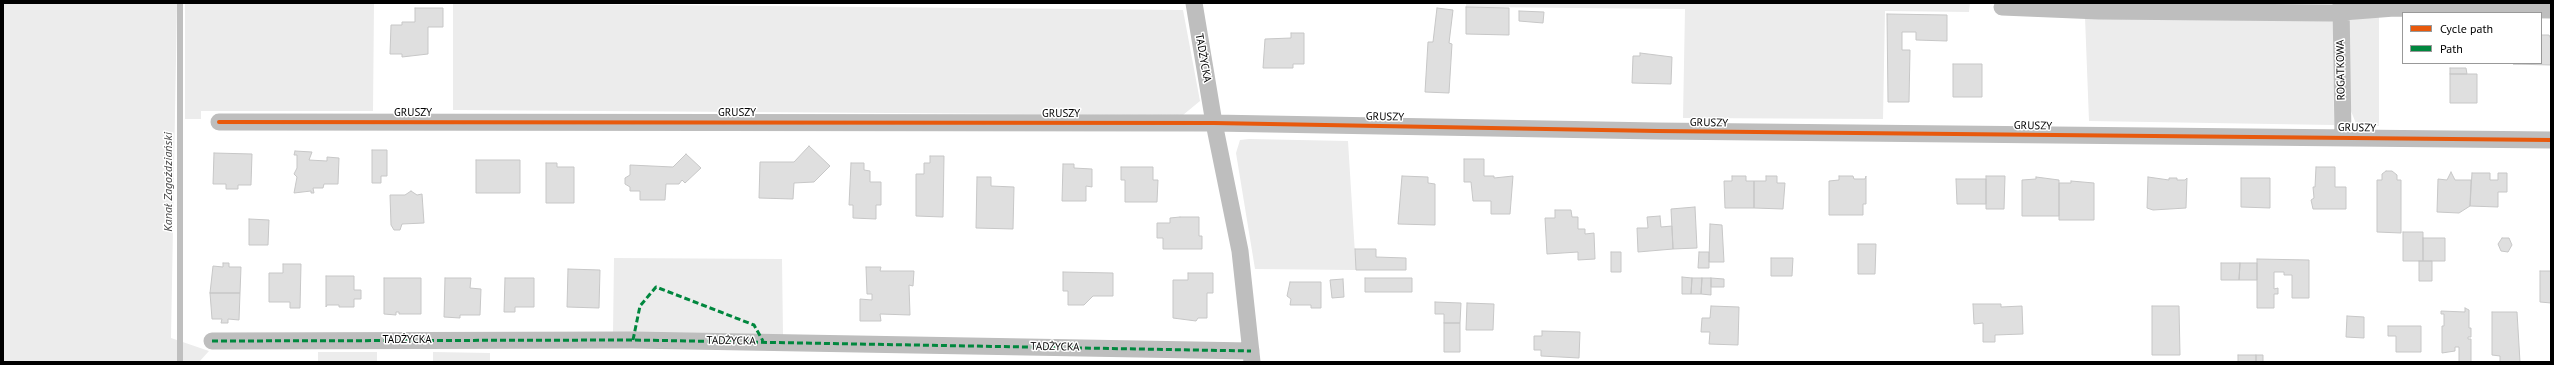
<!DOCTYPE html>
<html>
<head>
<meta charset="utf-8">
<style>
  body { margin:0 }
  #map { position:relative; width:2554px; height:365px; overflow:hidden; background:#fff; font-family:"PT Sans",sans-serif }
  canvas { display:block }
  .frame { position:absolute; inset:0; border:4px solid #000; pointer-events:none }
  .legend { position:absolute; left:2402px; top:12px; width:140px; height:52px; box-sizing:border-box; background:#fff; border:1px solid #999; margin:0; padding:5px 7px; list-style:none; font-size:12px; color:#000 }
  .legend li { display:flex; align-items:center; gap:8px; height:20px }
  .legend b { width:20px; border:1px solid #999 }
</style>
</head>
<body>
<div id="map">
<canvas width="2554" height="365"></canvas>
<div class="frame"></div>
<ul class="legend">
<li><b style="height:5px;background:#e8590c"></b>Cycle path</li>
<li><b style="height:5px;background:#00873e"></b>Path</li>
</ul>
</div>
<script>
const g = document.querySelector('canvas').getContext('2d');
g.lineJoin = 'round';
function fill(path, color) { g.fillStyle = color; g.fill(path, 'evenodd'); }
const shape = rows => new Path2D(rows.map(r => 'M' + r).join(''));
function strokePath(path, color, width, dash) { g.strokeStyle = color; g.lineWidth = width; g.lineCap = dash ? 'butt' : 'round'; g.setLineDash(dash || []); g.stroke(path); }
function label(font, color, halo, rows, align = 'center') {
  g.font = font + ' "PT Sans",sans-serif'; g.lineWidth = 3; g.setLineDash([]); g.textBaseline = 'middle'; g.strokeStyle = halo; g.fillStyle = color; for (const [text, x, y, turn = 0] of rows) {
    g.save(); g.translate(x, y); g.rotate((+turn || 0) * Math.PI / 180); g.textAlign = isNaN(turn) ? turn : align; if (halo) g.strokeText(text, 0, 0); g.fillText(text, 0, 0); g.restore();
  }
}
fill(shape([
  [3,3,177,3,171,338,209,351,199,362,3,362],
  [185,3,374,3,373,111,201,111,201,119,185,119],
  [453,3,1183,10,1200,101,1183,115,453,110],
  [1466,3,1970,3,1969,12,1885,11,1883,119,1683,118,1685,9,1466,7],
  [2379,15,2379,126,2357,126,2349,106,2347,25,2350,20],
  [2085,17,2333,21,2334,125,2089,121],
  [1249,139,1348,141,1356,270,1255,269,1236,153,1240,140],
  [614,258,782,259,783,336,613,333],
  [318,352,377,352,377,362,318,362],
  [433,352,490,353,490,362,433,362]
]), '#ececec');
strokePath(shape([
  [180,362,180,3]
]), '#bfbfbf', 6);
const building = shape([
  [1466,7,1509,8,1509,35,1466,34,1466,7],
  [415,8,443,8,443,27,428,27,428,54,402,57,402,54,390,54,391,25,402,25,402,22,415,22,415,8],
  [1437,8,1453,10,1449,43,1452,44,1449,93,1425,92,1428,42,1433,42,1437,8],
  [1519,11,1544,12,1543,23,1519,21,1519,11],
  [1887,14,1947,15,1947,41,1916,40,1916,32,1902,32,1902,50,1910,50,1909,102,1888,102,1887,14],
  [1291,33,1304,33,1304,64,1293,64,1293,68,1263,68,1265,39,1291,38,1291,33],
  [2541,35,2549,35,2551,39,2551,65,2513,64,2541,63,2541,35],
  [1640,53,1672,57,1671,84,1632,83,1633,56,1640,56,1640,53],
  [1953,64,1982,64,1982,97,1953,97,1953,64],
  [2450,68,2466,68,2467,74,2450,74,2450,68],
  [2450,74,2477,74,2477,103,2450,103,2450,74],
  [809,146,830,166,814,182,794,183,793,199,759,198,760,162,794,162,809,146],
  [372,150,387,150,387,176,381,176,381,183,372,183,372,150],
  [295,151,312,152,309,160,327,161,327,157,339,158,338,184,324,184,323,188,313,188,314,193,311,193,311,191,294,193,297,177,294,174,297,168,297,155,294,155,295,151],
  [214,153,252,154,251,185,238,185,238,189,226,189,226,184,213,184,214,153],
  [686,154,701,168,685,183,682,180,679,184,666,184,665,200,640,200,640,191,630,191,630,187,625,184,625,178,630,175,630,165,673,167,686,154],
  [930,156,944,156,943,217,916,216,916,174,924,174,924,163,930,163,930,156],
  [1464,159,1484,159,1484,176,1494,176,1494,178,1513,176,1510,214,1491,214,1491,201,1473,201,1471,182,1464,182,1464,159],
  [476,160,520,160,520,193,476,193,476,160],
  [546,163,557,163,557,167,574,167,574,203,546,203,546,163],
  [851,163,864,163,864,170,870,171,870,182,881,182,881,205,876,205,876,219,853,218,853,205,849,205,851,163],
  [1063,164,1074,164,1074,168,1092,169,1092,187,1086,186,1086,201,1062,201,1063,164],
  [1121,167,1153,167,1153,180,1158,180,1157,202,1125,202,1125,180,1121,180,1121,167],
  [2316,167,2335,167,2335,187,2346,187,2346,209,2313,209,2311,200,2314,198,2313,187,2315,187,2316,167],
  [2386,171,2392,171,2397,175,2397,180,2401,180,2401,233,2377,232,2377,180,2382,180,2382,174,2386,171],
  [2451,172,2455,180,2471,180,2470,206,2459,213,2437,212,2438,179,2447,180,2451,172],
  [2472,173,2490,173,2490,180,2498,180,2498,173,2507,173,2507,192,2498,192,2498,207,2470,206,2472,173],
  [1402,176,1428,177,1428,183,1435,184,1435,225,1398,224,1402,176],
  [1732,176,1746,176,1746,181,1754,181,1754,208,1725,208,1724,181,1732,181,1732,176],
  [1766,176,1777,176,1777,183,1785,183,1783,209,1754,208,1754,181,1766,181,1766,176],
  [1839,176,1853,176,1854,179,1865,179,1866,176,1866,204,1863,204,1863,215,1829,215,1829,181,1839,180,1839,176],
  [1986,176,2005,176,2004,209,1986,209,1986,176],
  [977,177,991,177,991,186,1014,187,1013,229,976,228,977,177],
  [2036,177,2059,180,2059,216,2022,216,2022,180,2036,179,2036,177],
  [2148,177,2169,180,2169,178,2177,178,2177,180,2185,180,2187,178,2186,208,2153,210,2147,208,2148,177],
  [2241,178,2270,178,2270,208,2241,207,2241,178],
  [1956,179,1986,179,1986,204,1957,204,1956,179],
  [2071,181,2094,183,2094,220,2059,220,2059,183,2071,183,2071,181],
  [411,191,417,195,422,194,424,223,402,224,400,230,394,230,391,225,390,195,405,195,411,191],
  [1695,207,1697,248,1673,249,1671,209,1695,207],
  [1555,210,1571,210,1572,217,1578,217,1578,229,1585,229,1585,234,1594,233,1595,259,1578,260,1578,252,1547,254,1545,218,1555,218,1555,210],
  [1660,216,1661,227,1672,226,1673,249,1638,252,1637,228,1648,228,1647,217,1660,216],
  [1180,217,1199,217,1199,236,1202,236,1202,249,1163,249,1163,238,1157,238,1157,223,1170,223,1170,218,1180,217],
  [249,219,269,220,268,245,249,245,249,219],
  [1710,224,1722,225,1724,262,1709,262,1710,224],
  [2403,232,2423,232,2423,261,2403,261,2403,232],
  [2423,238,2445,238,2445,261,2423,261,2423,238],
  [2502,238,2509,238,2512,245,2508,252,2501,251,2498,244,2502,238],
  [1858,244,1876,244,1875,274,1858,274,1858,244],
  [1355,249,1376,249,1376,257,1406,258,1406,270,1356,270,1355,249],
  [1611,252,1621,252,1621,272,1611,272,1611,252],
  [1699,252,1709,252,1709,268,1698,268,1699,252],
  [1771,258,1793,258,1792,276,1771,276,1771,258],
  [2257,259,2309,260,2309,298,2292,298,2292,275,2284,275,2284,272,2274,272,2274,289,2278,288,2278,294,2274,294,2274,308,2257,308,2257,259],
  [2419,261,2432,261,2432,281,2419,281,2419,261],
  [223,263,229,263,229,267,241,267,240,293,210,293,213,266,223,267,223,263],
  [2221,263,2240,263,2239,280,2221,280,2221,263],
  [2240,263,2257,263,2257,280,2239,280,2240,263],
  [283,264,301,264,300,308,290,308,290,302,269,302,269,273,283,273,283,264],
  [866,267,881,267,880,271,914,271,913,286,909,285,910,315,880,314,881,321,860,321,860,299,872,300,872,294,867,294,866,267],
  [568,269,600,270,599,308,567,307,568,269],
  [2540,271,2551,271,2551,303,2540,302,2540,271],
  [1063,272,1113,273,1113,296,1093,296,1084,305,1068,305,1068,291,1063,291,1063,272],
  [1188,273,1213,273,1213,293,1207,293,1207,318,1198,318,1196,321,1173,318,1173,280,1188,280,1188,273],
  [326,276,354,276,354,290,361,290,361,299,354,299,354,307,339,307,339,305,327,305,326,307,326,276],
  [1682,277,1692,278,1691,294,1682,294,1682,277],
  [384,278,421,278,421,314,399,314,399,312,396,312,396,315,384,314,384,278],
  [445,278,471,278,470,288,481,289,480,315,460,315,460,318,444,317,445,278],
  [505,278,534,278,534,307,515,307,515,312,504,312,505,278],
  [1365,278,1412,278,1412,292,1365,292,1365,278],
  [1692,278,1702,278,1701,294,1691,294,1692,278],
  [1702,278,1711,278,1711,295,1701,294,1702,278],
  [1711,278,1724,279,1724,287,1711,287,1711,278],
  [1343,279,1344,297,1332,298,1330,280,1343,279],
  [1290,282,1321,282,1321,308,1311,308,1311,305,1290,305,1291,299,1287,296,1290,282],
  [210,293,240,293,239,320,228,319,228,323,221,323,222,319,212,319,210,293],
  [1435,302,1461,303,1460,323,1444,323,1444,314,1435,314,1435,302],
  [1467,303,1494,304,1493,330,1466,330,1467,303],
  [1973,304,2001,304,2001,307,2022,306,2023,334,1995,335,1995,342,1983,342,1983,323,1974,324,1973,304],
  [1711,306,1739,307,1738,345,1709,344,1710,332,1701,332,1702,318,1710,318,1711,306],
  [2152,306,2179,306,2180,355,2152,355,2152,306],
  [2465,308,2469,310,2469,328,2471,328,2471,337,2468,337,2468,339,2471,339,2471,362,2459,362,2459,347,2455,347,2455,351,2442,353,2442,326,2444,326,2444,314,2441,314,2441,311,2465,312,2465,308],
  [2492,312,2517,312,2520,362,2500,362,2500,356,2492,355,2492,312],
  [2347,316,2364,317,2364,338,2346,337,2347,316],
  [1444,323,1460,323,1460,352,1444,352,1444,323],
  [2388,326,2421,326,2421,352,2396,352,2396,336,2388,336,2388,326],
  [1542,331,1580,332,1579,358,1541,356,1541,350,1534,350,1534,336,1542,336,1542,331],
  [2238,355,2256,355,2256,362,2238,362,2238,355],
  [2256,355,2263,355,2263,362,2256,362,2256,355]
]);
fill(building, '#dfdfdf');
strokePath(building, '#c7c7c7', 1);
strokePath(shape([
  [1194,3,1214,123,1240,251,1252,362],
  [2341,3,2343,137],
  [2002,7,2099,11,2330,13,2394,8,2551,10],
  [219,122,1214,123,1657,131,2551,140],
  [212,341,633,340,1251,351]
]), '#bebebe', 17);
strokePath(shape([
  [633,340,640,306,656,287,754,325,763,341],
  [212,341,633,340,1251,351]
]), '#00873e', 3, [6, 3]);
strokePath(shape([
  [219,122,1214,123,1657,131,2551,140]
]), '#e8590c', 4);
label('11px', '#000', '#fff', [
  ["TADŻYCKA",1203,58,80],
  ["ROGATKOWA",2341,70,-91],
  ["GRUSZY",413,113],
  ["GRUSZY",737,113],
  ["GRUSZY",1061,114],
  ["GRUSZY",1385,117,1],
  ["GRUSZY",1709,123,1],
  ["GRUSZY",2033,126,1],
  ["GRUSZY",2357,128,1],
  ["TADŻYCKA",407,340],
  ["TADŻYCKA",731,341,1],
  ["TADŻYCKA",1055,347,1]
]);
label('italic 12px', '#444', '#fff', [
  ["Kanał Zagoździański",169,182,-90]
]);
</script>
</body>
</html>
